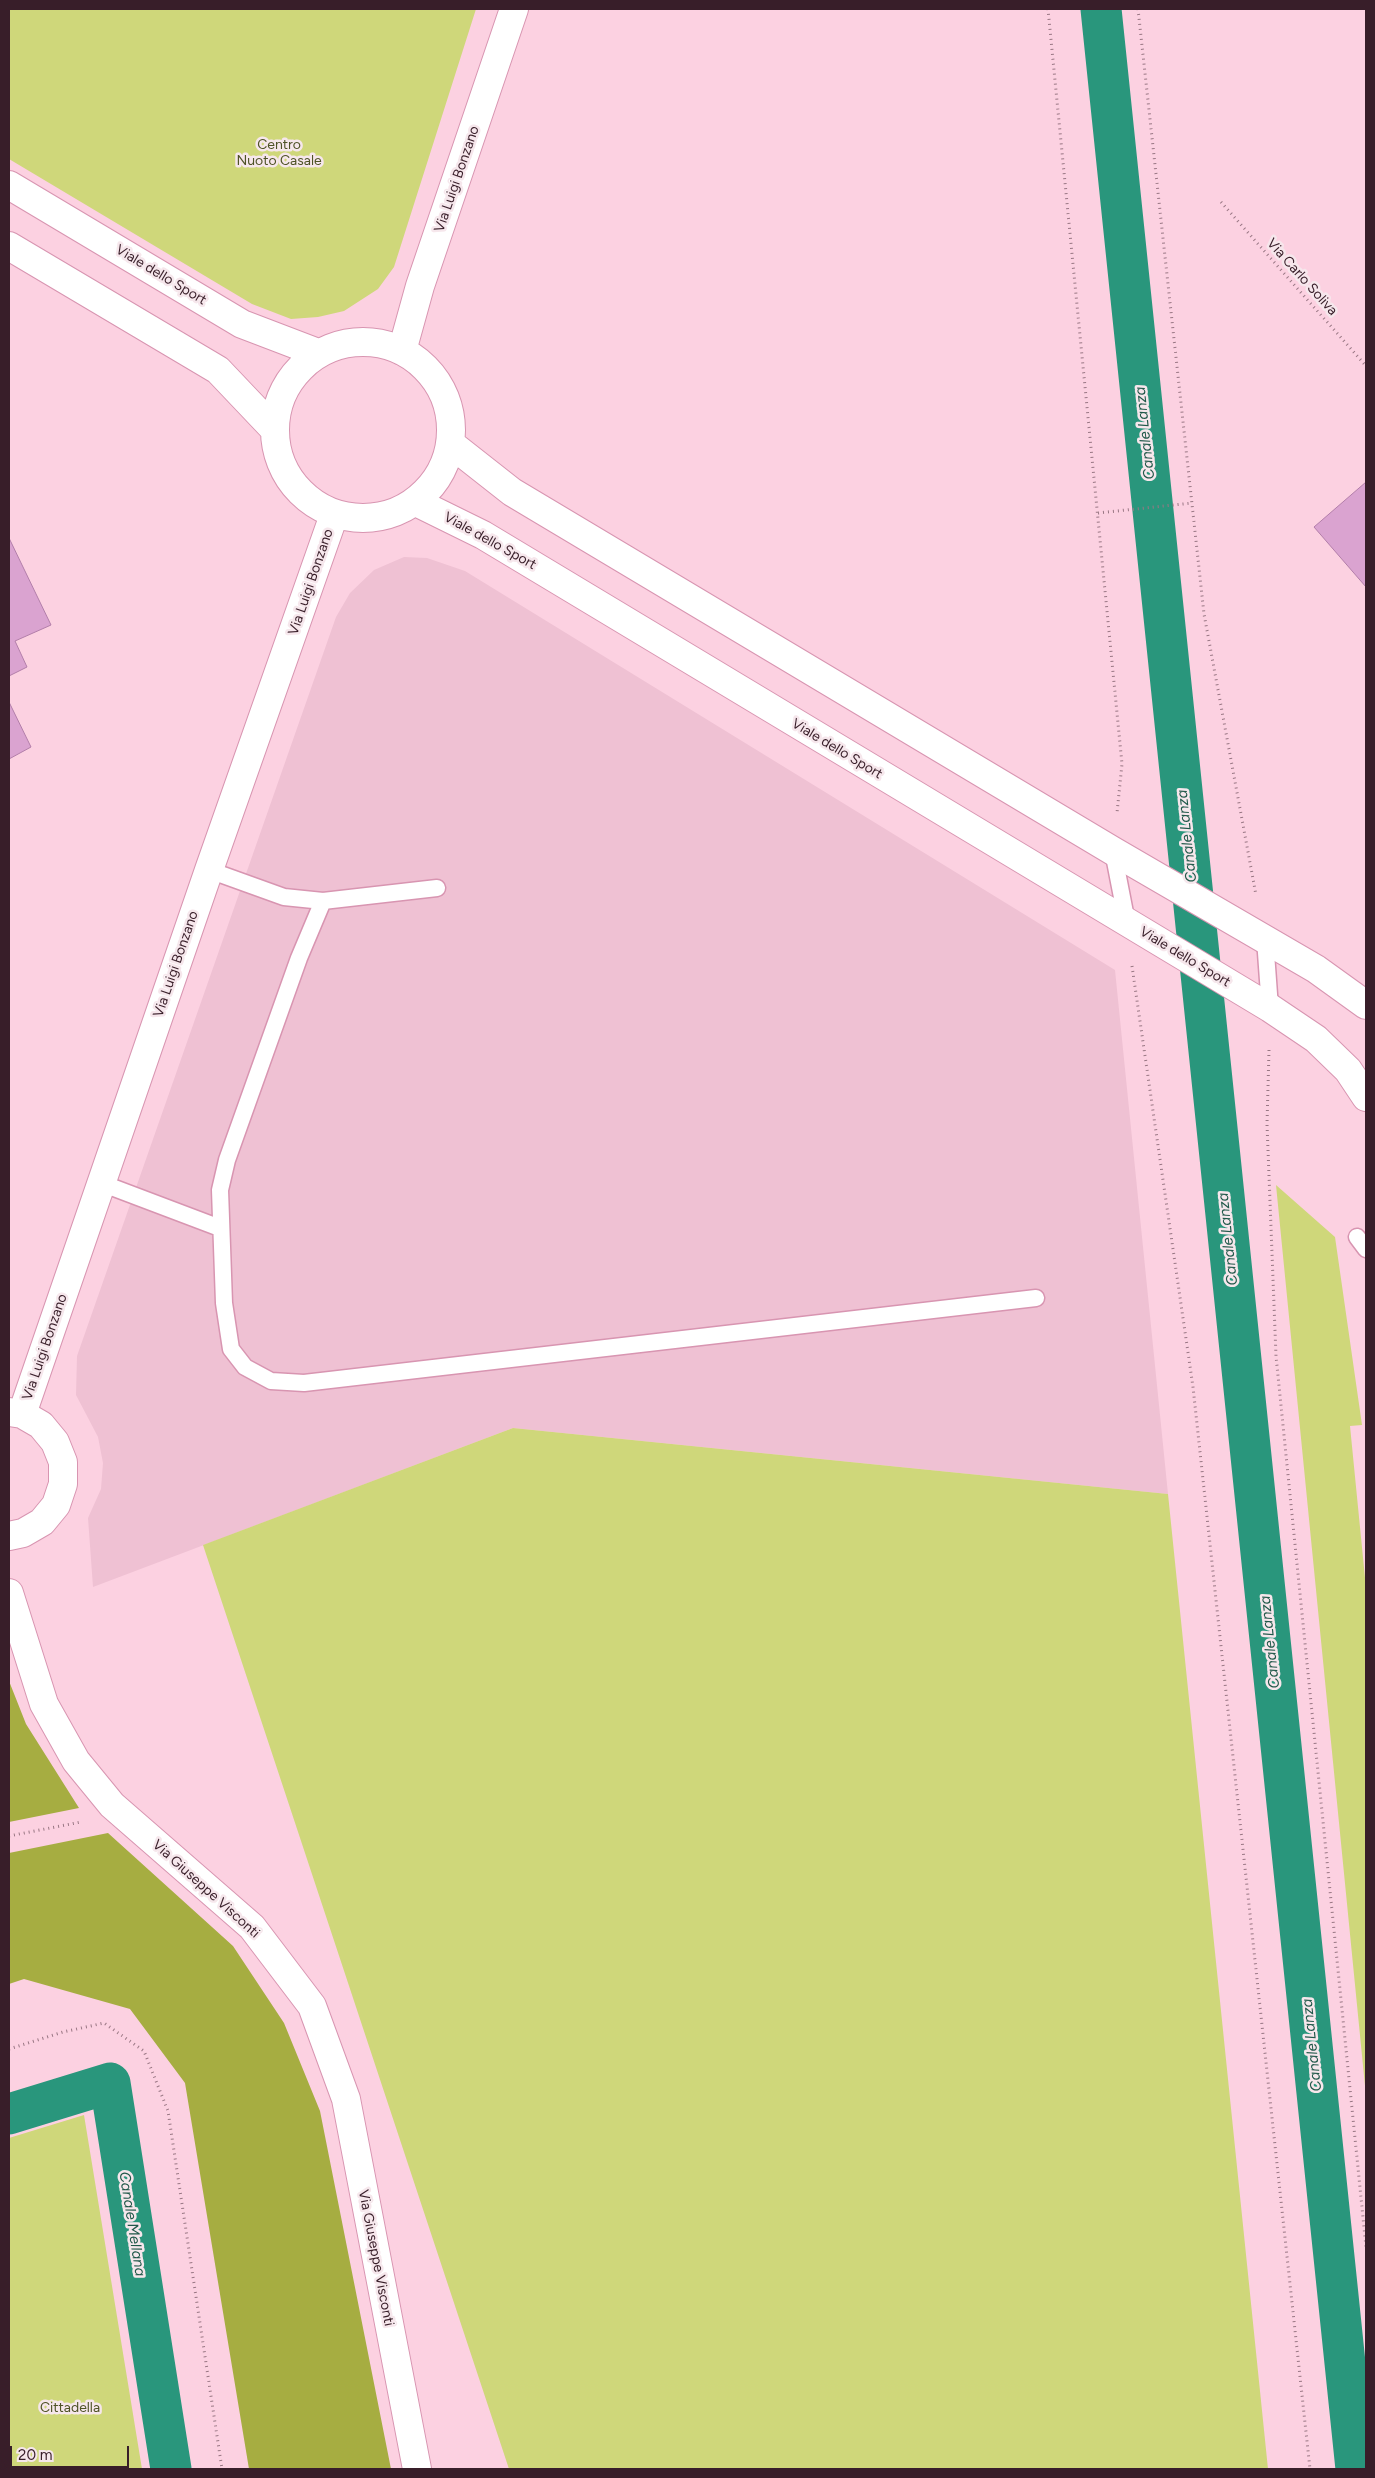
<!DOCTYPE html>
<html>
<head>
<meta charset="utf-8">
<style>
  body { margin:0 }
  #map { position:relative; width:1375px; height:2478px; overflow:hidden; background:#fcd1e1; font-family:Figtree,sans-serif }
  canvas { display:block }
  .frame { position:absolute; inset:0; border:10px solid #381e29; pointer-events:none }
  .scale { position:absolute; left:10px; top:2446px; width:119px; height:22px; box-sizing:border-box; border:2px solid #381e29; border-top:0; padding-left:6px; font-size:15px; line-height:18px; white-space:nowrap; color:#381e29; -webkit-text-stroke:4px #f6e7ec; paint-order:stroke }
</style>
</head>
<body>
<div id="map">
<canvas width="1375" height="2478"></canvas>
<div class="frame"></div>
<div class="scale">20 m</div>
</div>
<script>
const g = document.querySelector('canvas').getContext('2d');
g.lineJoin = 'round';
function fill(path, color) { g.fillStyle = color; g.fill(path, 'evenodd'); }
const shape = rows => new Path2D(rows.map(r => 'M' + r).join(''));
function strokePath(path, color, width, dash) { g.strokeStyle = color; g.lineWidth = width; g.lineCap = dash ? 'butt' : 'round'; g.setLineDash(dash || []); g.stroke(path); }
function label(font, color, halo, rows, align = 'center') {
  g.font = font + ' Figtree,sans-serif'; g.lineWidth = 5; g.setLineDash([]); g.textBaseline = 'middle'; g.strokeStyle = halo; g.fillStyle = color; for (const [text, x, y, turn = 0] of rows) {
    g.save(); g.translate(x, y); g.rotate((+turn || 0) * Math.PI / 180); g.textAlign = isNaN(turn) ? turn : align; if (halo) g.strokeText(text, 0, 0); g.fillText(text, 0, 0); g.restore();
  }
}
fill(shape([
  [404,557,427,558,465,571,1115,970,1168,1494,513,1428,93,1587,88,1518,101,1489,103,1463,98,1437,76,1395,77,1356,336,617,350,593,374,570]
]), '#efc1d3');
fill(shape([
  [9,9,476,9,394,267,378,289,344,311,318,317,291,319,252,304,9,159],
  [1276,1185,1335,1237,1362,1425,1350,1426,1366,1588,1366,2096],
  [513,1428,1168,1494,1268,2469,509,2469,203,1545],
  [84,2115,142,2469,9,2469,9,2138]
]), '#cfd77a');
fill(shape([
  [9,1681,26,1724,79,1808,9,1822],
  [108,1833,233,1946,284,2023,320,2111,391,2469,249,2469,185,2083,130,2009,24,1979,9,1984,9,1853]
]), '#a6ad41');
strokePath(shape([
  [1101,9,1356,2469],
  [9,2114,110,2083,171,2469]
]), '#29967c', 41);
const building = shape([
  [1366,482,1366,587,1314,527,1366,482],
  [9,538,51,625,15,641,27,667,9,676,9,538],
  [9,702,31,747,9,759,9,702]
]);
fill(building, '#daa3d0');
strokePath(building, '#b27ea9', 1);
const service = shape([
  [1113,851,1127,923],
  [209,870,284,897,323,901,437,888],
  [323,901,299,958,227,1160,220,1190,224,1303,231,1349,245,1367,271,1381,304,1383,1036,1298],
  [1265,939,1270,1008],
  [101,1183,220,1228],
  [1357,1237,1366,1249]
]);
const minor = shape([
  [9,1412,22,1414,41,1425,55,1442,63,1462,63,1484,56,1505,42,1522,23,1533,9,1536],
  [22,1414,209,870,334,515],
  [9,1593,44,1704,76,1761,112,1805,252,1927,312,2006,346,2099,417,2469]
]);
const tertiary = shape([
  [9,185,242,324,318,353],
  [9,246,218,370,274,429],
  '275 430a88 88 0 1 1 176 0a88 88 0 1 1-176 0Z',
  [402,351,420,286,514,9],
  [451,444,512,492,1113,851,1316,969,1366,1005],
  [416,502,483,535,1270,1008,1316,1039,1348,1070,1366,1097]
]);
strokePath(service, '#d895b1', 19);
strokePath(minor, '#d895b1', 30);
strokePath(tertiary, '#d895b1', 30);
strokePath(shape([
  [1048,9,1122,764,1117,813],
  [1138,9,1204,614,1256,895],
  [1221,202,1366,366],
  [1098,513,1192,503],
  [1132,966,1193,1387,1310,2469],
  [1269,1050,1267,1124,1276,1356,1366,2247],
  [9,1836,81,1822],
  [9,2049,63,2032,104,2023,144,2051,168,2111,222,2469]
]), '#997784', 3, [1, 4]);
strokePath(service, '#fff', 16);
strokePath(minor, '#fff', 28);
strokePath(tertiary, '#fff', 28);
label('14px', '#4e5226', '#f6e7ec', [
  ["Centro",279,145],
  ["Nuoto Casale",279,161],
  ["Cittadella",70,2408]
]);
label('14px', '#381e29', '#f6e7ec', [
  ["Via Luigi Bonzano",457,179,-71],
  ["Viale dello Sport",161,275,31],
  ["Via Carlo Soliva",1302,277,48],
  ["Viale dello Sport",490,541,29],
  ["Via Luigi Bonzano",311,582,-71],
  ["Viale dello Sport",837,749,31],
  ["Viale dello Sport",1185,957,31],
  ["Via Luigi Bonzano",176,964,-71],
  ["Via Luigi Bonzano",45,1347,-71],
  ["Via Giuseppe Visconti",206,1889,42],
  ["Via Giuseppe Visconti",376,2258,79]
]);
label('italic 15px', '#205849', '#f6e7ec', [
  ["Canale Lanza",1145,433,-96],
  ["Canale Lanza",1187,836,-96],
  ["Canale Lanza",1228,1239,-96],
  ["Canale Lanza",1270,1642,-96],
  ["Canale Lanza",1312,2045,-96],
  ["Canale Mellana",132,2224,81]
]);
</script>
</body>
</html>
